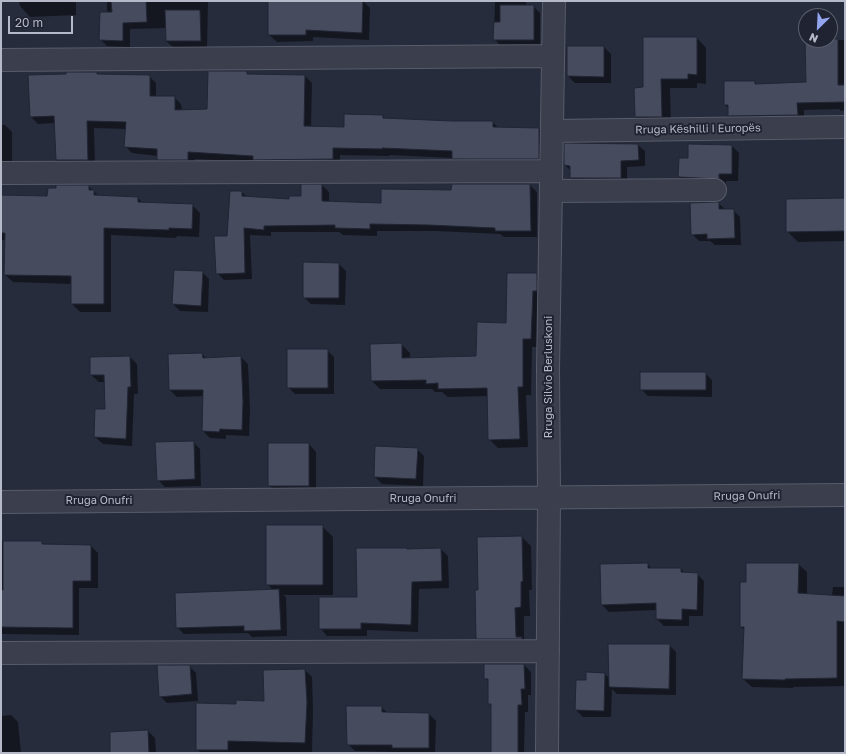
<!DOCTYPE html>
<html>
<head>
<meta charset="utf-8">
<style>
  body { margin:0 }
  #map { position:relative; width:846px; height:754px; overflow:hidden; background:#262c3c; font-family:"Golos Text",sans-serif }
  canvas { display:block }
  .frame { position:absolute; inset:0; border:2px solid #b6b9c8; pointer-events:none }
  .north { position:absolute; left:798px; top:8px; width:40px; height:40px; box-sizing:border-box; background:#1f2332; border:1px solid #5b5f6e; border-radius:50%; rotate:204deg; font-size:11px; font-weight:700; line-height:16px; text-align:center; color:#b6b9c8 }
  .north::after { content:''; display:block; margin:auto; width:14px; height:18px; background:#93a5ef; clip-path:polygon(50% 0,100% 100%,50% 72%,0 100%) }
  .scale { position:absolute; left:8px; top:16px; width:65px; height:18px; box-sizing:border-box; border:2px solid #b6b9c8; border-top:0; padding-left:5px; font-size:12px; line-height:14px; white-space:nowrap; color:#b6b9c8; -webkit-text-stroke:3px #1f2332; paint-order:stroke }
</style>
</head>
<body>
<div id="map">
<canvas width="846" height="754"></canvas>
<div class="frame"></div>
<div class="north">N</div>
<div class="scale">20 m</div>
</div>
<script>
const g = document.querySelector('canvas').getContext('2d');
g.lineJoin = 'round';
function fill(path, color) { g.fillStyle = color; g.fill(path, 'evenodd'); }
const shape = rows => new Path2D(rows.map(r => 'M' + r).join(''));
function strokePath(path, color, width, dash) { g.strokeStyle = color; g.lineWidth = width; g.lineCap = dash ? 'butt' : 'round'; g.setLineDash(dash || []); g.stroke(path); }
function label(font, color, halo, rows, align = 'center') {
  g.font = font + ' "Golos Text",sans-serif'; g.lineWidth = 4; g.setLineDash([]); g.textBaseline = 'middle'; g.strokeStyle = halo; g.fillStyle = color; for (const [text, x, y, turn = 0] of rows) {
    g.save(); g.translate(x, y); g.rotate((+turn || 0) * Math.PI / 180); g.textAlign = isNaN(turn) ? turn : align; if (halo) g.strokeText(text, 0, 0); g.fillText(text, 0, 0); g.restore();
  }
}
fill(shape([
  [19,1,76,1,76,15,30,17,20,6],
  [107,1,208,1,207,48,174,48,166,41,166,28,130,29,130,47,107,46,100,39,107,13],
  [269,1,363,1,370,8,369,40,313,37,313,41,277,42,269,35],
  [490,1,526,1,526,6,533,6,540,13,540,46,502,47,494,39,495,2],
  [697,38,706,48,706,84,697,83,697,88,670,88,671,126,646,126,636,117,644,88],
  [806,40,845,40,845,110,841,111,839,109,804,110,804,122,736,123,729,116,729,109,725,105,725,82,755,82,757,85,807,83],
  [604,47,611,54,611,83,575,83,568,76],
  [246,72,249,75,305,76,312,83,311,127,345,128,383,116,386,119,452,122,492,122,499,128,539,129,546,136,546,165,460,166,453,158,389,155,389,156,340,155,340,166,195,159,195,166,165,167,158,160,158,156,132,153,125,146,126,129,94,128,95,167,64,167,56,160,55,123,38,124,31,117,67,73,97,73,100,75,149,76,156,83,156,97,174,97,181,104,182,110,208,110],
  [1,125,5,125,12,132,12,167,1,167],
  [638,145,645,151,645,166,627,167,627,184,577,185,571,178,571,171,565,165],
  [732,146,739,153,738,181,726,181,726,185,686,184,679,177,689,159],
  [322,185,329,192,329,202,382,204,452,191,453,185,530,185,537,192,537,237,504,237,500,234,437,231,377,231,377,236,343,235,339,232,271,232,271,236,250,235,252,279,224,280,217,273,242,192,248,198,290,200,302,197],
  [88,186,99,196,138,198,143,203,192,205,200,213,199,237,177,236,176,238,111,235,111,312,80,312,72,304,72,284,13,282,5,275,6,240,1,240,1,196,48,197],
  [845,199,845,241,798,242,787,231],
  [718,203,726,210,733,210,740,217,741,245,715,245,710,241,699,241,692,234],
  [339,264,346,271,345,305,311,304,304,297],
  [202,272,209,279,208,312,180,311,173,304],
  [537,274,545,282,540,347,532,347,531,395,526,395,528,447,498,448,489,439,488,396,448,397,442,392,435,392,432,389,380,389,372,381,401,344,410,353,410,359,477,357,507,324],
  [327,350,334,357,334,394,295,394,288,387],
  [202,354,206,358,241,357,248,364,250,409,249,436,226,435,226,439,210,438,203,431,204,396,177,397,170,390],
  [130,357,137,364,138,394,134,394,132,446,103,444,95,437,106,411,105,382,99,382,91,375],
  [705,373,712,380,712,397,648,396,641,389],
  [193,442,200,449,201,486,165,487,158,480],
  [309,444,316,452,316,493,276,492,269,485],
  [417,449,424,456,423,486,382,484,375,477],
  [322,526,333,537,333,595,283,595,286,597,287,636,252,637,248,633,184,634,177,627,273,590,267,584],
  [522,537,531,546,532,590,529,590,530,616,524,616,524,641,486,647,477,638,479,591],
  [1,542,42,542,45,545,91,546,98,553,98,588,79,588,79,635,1,634],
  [441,549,448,556,449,588,419,589,418,632,367,630,367,636,327,636,320,628,358,598,408,550],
  [648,564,652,569,681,569,685,573,697,574,704,581,703,616,689,616,689,626,664,626,657,619,657,610,609,612,602,605],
  [798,564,807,572,807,594,832,596,833,587,845,587,845,686,793,687,793,688,752,687,743,679,745,631,741,627,747,583],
  [669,645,676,652,676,695,617,694,612,689,611,717,583,717,576,710,605,674,610,679],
  [524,665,531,672,531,695,528,695,528,712,525,712,524,753,492,753,492,706,489,703,489,682,485,678],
  [189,666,196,673,198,701,167,703,160,696],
  [305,670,312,677,313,710,312,753,201,753,197,749,237,705,265,702],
  [381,707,388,713,429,714,436,721,435,753,355,751,348,744],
  [11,715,18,722,21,753,1,753,1,716],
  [148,731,155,738,156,753,111,753]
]), '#0007');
const building = shape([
  [111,1,146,1,147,22,123,23,123,41,99,40,100,12,112,12,111,1],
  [268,1,363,1,362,33,306,30,306,35,268,35,268,1],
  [500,5,534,5,534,40,493,40,494,22,500,22,500,5],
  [165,10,200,10,201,41,166,41,165,10],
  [643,37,697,37,697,75,688,74,688,79,661,79,662,117,635,117,634,88,643,87,643,37],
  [805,39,830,40,830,39,838,39,838,85,845,85,845,102,797,103,798,115,728,116,728,105,724,105,724,81,755,81,755,84,806,82,805,39],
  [567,46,604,46,604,77,567,76,567,46],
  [208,71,247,71,247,74,305,75,304,126,344,127,344,114,383,115,383,118,452,121,493,121,493,127,539,128,539,159,452,159,452,151,382,148,382,149,333,148,333,159,253,160,253,156,188,152,188,160,157,160,157,149,124,147,126,122,87,121,88,160,56,160,54,116,30,117,28,75,66,74,66,72,97,72,97,74,150,75,150,96,175,96,175,110,207,109,208,71],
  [564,143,638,144,639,160,621,161,621,178,570,178,570,166,564,165,564,143],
  [688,144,732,145,732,174,719,174,719,179,678,177,679,158,688,158,688,144],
  [301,184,322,184,322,201,381,203,381,189,451,190,452,184,530,184,531,231,495,231,495,228,429,225,370,224,370,229,335,228,335,225,264,226,264,230,244,228,245,273,216,274,214,236,227,236,230,191,242,191,242,196,289,199,289,196,301,196,301,184],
  [56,185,89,185,89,190,94,190,94,195,138,197,138,202,193,204,192,229,169,228,169,230,104,228,104,304,71,304,71,276,4,275,5,233,1,233,1,195,47,196,48,188,56,188,56,185],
  [845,198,845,231,786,232,786,199,845,198],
  [715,202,719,202,719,209,734,209,735,238,707,239,707,234,691,235,690,203,715,202],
  [303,262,339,263,339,298,303,298,303,262],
  [174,270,203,271,201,306,172,304,174,270],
  [507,273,537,273,537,291,533,291,531,339,523,339,523,387,518,387,520,439,488,440,487,388,438,389,438,383,426,384,426,380,371,381,370,344,402,343,402,358,476,356,477,322,506,323,507,273],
  [287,349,328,349,328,388,287,388,287,349],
  [202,353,203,358,241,356,243,401,242,430,220,429,219,432,202,431,203,390,169,390,168,354,202,353],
  [130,356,131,387,128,387,126,439,94,437,95,409,105,409,104,375,90,375,90,357,130,356],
  [640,372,706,372,706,390,640,390,640,372],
  [194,441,195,479,157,481,155,442,194,441],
  [268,443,309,443,309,486,268,486,268,443],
  [375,446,418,448,416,479,374,477,375,446],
  [266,525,323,525,323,585,266,585,266,525],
  [522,536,523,581,521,582,521,607,515,608,516,637,522,637,522,639,476,639,475,590,478,590,477,537,522,536],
  [3,541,42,541,42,544,91,545,91,581,73,581,73,628,1,627,1,590,3,590,3,541],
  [356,548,407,548,407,549,441,548,442,581,412,582,411,625,361,623,361,629,319,629,319,597,357,597,356,548],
  [648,563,648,568,681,568,681,572,698,573,697,610,682,609,682,620,656,619,656,603,601,605,600,564,648,563],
  [746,563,799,563,798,593,845,596,845,622,837,621,837,678,785,679,785,680,742,679,744,627,740,627,740,582,746,582,746,563],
  [279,589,281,630,244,631,244,626,176,628,175,593,279,589],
  [608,644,670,644,669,689,609,687,608,644],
  [484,664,524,664,525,689,521,689,522,705,518,705,518,753,491,753,491,704,488,704,488,679,484,679,484,664],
  [157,665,190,665,192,694,159,697,157,665],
  [305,669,307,702,305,743,228,741,228,750,196,750,196,703,236,704,236,700,264,701,263,670,305,669],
  [586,672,605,673,604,711,575,710,576,680,586,680,586,672],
  [346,706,382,706,382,712,429,713,429,748,392,748,392,745,347,745,346,706],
  [148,730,149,753,110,753,110,732,148,730]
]);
fill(building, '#464b5e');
strokePath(building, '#212534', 1);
const minor = shape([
  [1,60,553,56],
  [552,131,845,127],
  [1,173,551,171],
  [551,191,715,190],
  [1,502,845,495],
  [1,653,548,651],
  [547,753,549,498,548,369,554,1]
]);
strokePath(minor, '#585c6b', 24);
strokePath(minor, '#3a3e4d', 22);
label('11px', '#b6b9c8', '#1f2332', [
  ["Rruga Këshilli I Europës",698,129,-1],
  ["Rruga Silvio Berluskoni",549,377,-90],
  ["Rruga Onufri",747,496,-1],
  ["Rruga Onufri",423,499],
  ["Rruga Onufri",99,501]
]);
</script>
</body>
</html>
